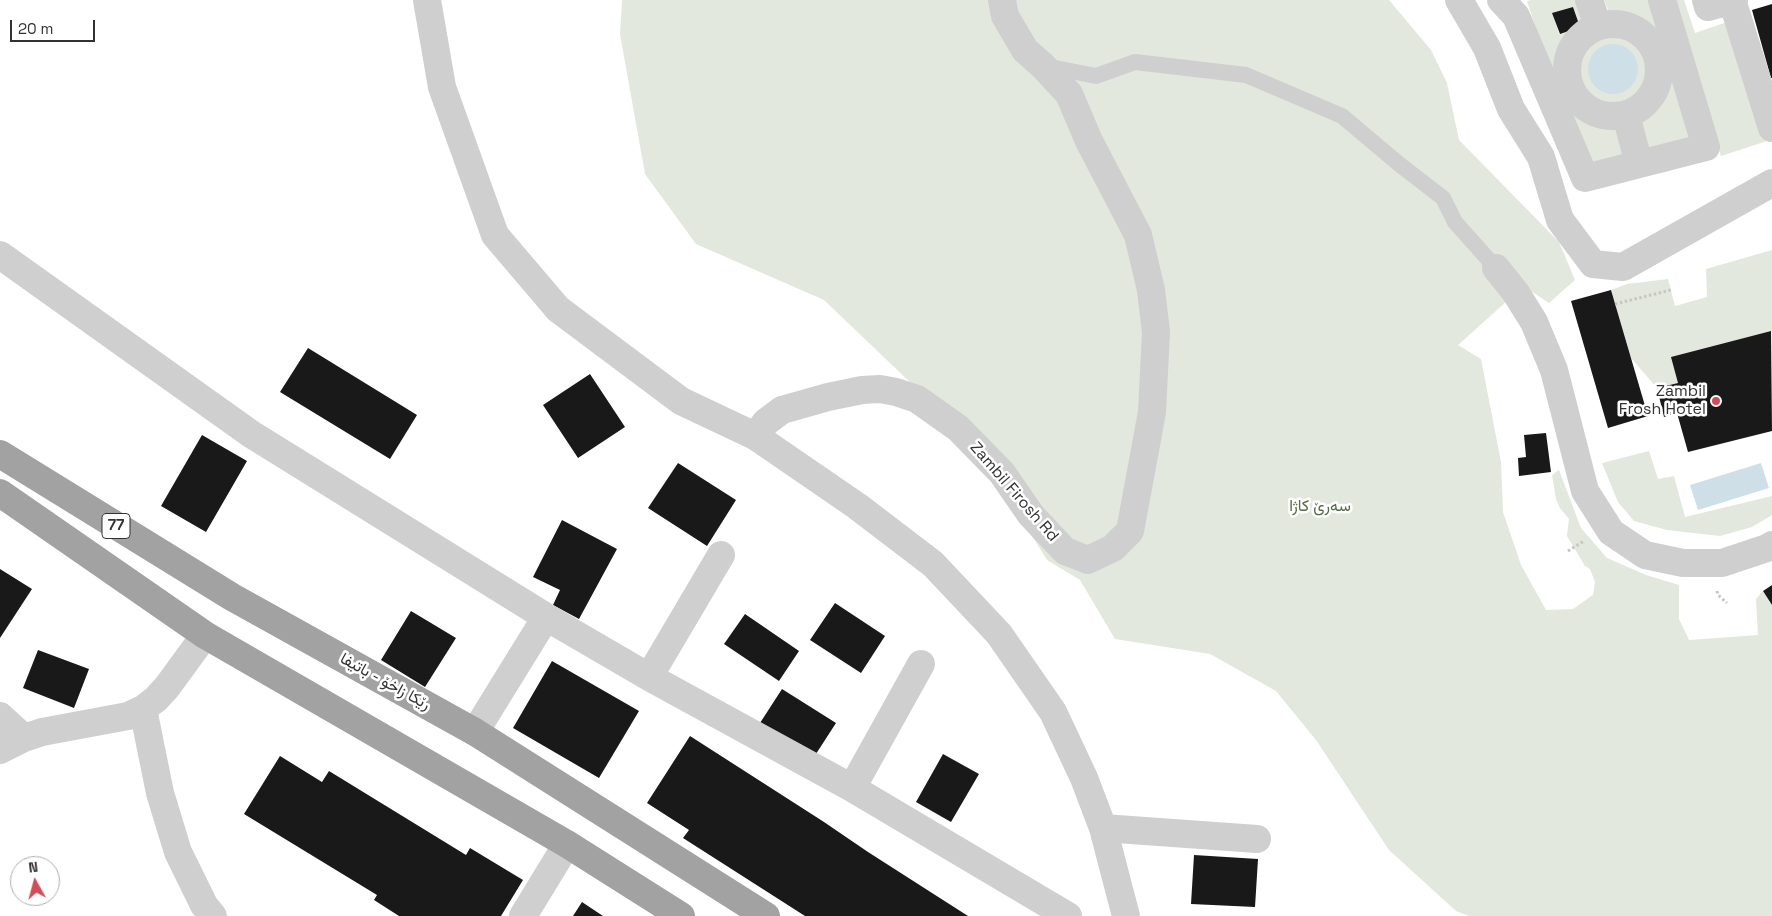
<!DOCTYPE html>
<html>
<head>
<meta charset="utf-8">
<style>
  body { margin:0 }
  #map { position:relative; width:1772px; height:916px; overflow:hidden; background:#fff; font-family:"Space Grotesk",sans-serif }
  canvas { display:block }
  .north { position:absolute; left:10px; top:856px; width:50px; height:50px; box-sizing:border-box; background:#fff; border:1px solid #adadad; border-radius:50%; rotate:353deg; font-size:14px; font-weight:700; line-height:20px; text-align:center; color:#323232 }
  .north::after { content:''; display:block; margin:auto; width:18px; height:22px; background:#d04d59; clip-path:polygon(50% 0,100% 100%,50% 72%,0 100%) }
  .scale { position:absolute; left:10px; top:20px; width:85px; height:22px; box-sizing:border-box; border:2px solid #323232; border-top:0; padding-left:6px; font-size:15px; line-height:18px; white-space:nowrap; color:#323232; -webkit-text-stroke:4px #fff; paint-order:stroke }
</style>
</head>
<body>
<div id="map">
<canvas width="1772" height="916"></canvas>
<div class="north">N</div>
<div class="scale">20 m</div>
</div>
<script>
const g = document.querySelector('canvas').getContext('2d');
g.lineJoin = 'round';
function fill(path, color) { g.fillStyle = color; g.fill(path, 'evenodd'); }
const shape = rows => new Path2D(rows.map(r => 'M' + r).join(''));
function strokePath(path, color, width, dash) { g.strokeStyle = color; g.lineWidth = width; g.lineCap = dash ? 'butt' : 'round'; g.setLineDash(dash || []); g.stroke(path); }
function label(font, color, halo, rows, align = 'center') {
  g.font = font + ' "Space Grotesk",Vazirmatn,sans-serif'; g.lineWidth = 5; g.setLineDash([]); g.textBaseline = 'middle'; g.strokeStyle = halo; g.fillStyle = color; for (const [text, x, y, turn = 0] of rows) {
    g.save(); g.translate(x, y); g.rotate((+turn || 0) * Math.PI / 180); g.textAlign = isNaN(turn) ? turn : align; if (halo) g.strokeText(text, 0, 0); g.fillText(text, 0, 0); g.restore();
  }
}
fill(shape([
  [622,0,1389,0,1431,50,1447,83,1459,140,1559,242,1575,280,1549,303,1517,282,1516,293,1458,345,1481,359,1501,462,1503,512,1521,565,1546,610,1573,609,1593,595,1595,582,1590,569,1585,566,1567,536,1569,519,1560,508,1556,499,1552,475,1559,470,1581,528,1607,558,1646,575,1679,585,1679,619,1689,640,1758,635,1756,599,1763,591,1772,605,1772,916,1469,916,1456,911,1389,850,1316,740,1276,691,1210,654,1115,639,1080,580,1047,560,1024,523,958,428,824,300,696,244,645,174,620,34],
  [1531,0,1579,0,1587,23,1580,27,1573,7,1553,14,1559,34,1571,30,1559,76,1552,78,1527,1],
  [1604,0,1651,0,1665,41,1659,42,1654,33,1644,24,1626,18,1610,14],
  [1672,0,1684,0,1695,33,1730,21,1767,141,1721,156],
  '1578 69a35 35 0 1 1 70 0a35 35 0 1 1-70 0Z',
  [1670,70,1691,141,1649,151,1640,118,1657,104,1666,87],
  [1564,95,1588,121,1617,126,1629,159,1591,168],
  [1772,250,1772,333,1771,331,1672,357,1678,383,1657,388,1631,358,1611,290,1627,284,1668,279,1675,306,1707,297,1706,269],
  [1649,451,1658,479,1674,476,1685,517,1772,496,1772,515,1752,527,1720,536,1667,530,1634,521,1618,502,1602,463]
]), '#e2e8dd');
fill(shape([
  '1588 69a25 25 0 1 1 50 0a25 25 0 1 1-50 0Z',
  [1761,463,1769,488,1698,510,1690,485]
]), '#cfdfe8');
fill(shape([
  [1772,4,1772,78,1771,78,1752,10],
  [1573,7,1580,27,1560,34,1552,13],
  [1611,290,1648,416,1608,428,1571,301],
  [1771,331,1772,431,1688,452,1677,413,1664,417,1657,388,1678,383,1671,357],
  [308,348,417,415,390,459,280,392],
  [590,374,625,427,578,458,543,405],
  [1546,433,1551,472,1519,476,1518,458,1526,457,1524,435],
  [202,435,247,461,206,532,161,506],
  [678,463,736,500,707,546,648,508],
  [562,520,617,549,579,619,553,605,560,590,533,577],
  [0,569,32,589,0,638],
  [1772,585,1772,605,1763,591],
  [835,603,885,636,861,673,810,640],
  [411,611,456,638,425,687,381,660],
  [745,614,799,651,779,681,724,644],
  [38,650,89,669,74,708,23,688],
  [552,661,639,711,599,778,513,728],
  [782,689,836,723,814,757,760,723],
  [690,736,824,822,868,852,968,916,805,916,683,838,689,830,647,803],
  [943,754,979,774,951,822,916,802],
  [280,756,322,782,329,771,466,855,470,848,523,880,501,916,399,916,374,900,377,895,244,814],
  [1194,855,1258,859,1255,907,1191,904],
  [582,902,603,916,573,916]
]), '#191919');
strokePath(shape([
  [1615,304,1671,290],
  [1568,551,1584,541],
  [1717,591,1718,595,1727,603]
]), '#c6c6c6', 3, [2.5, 2.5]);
strokePath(shape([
  [1045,66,1096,76,1135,62,1246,75,1342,116,1399,164,1443,198,1455,222,1496,268]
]), '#cfcfcf', 16);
strokePath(shape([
  [427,0,442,87,495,235,558,309,681,401,755,436,857,506,933,564,999,634,1053,712,1084,778,1103,828,1126,916],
  [1459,0,1487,48,1511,109,1541,157,1560,220,1593,264,1623,267,1772,183],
  [1501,0,1516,16,1585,178,1706,147,1662,0],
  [1589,0,1598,26],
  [1706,0,1708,7,1734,0],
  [1732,0,1772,128],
  '1567 70a46 46 0 1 1 92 0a46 46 0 1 1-92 0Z',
  [1626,115,1639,164],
  [0,255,251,434,546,617,649,677,852,788,1068,916],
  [1496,268,1516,293,1534,322,1554,370,1585,491,1611,532,1645,555,1683,563,1722,563,1767,548,1772,545],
  [755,436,766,422,782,410,828,397,862,390,880,389,896,392,917,399,958,428,1002,473,1031,515,1065,551,1088,560,1113,548,1130,531,1152,412,1156,332,1151,290,1138,235,1089,141,1069,94,1043,66,1025,50,1005,16,1002,0],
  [649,677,721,555],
  [143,709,160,793,178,852,204,905,213,916],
  [0,716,24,738],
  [475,732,546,617],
  [0,750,24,738,42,732,128,716,143,709,156,699,167,687,205,635],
  [852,788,921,664],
  [1103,828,1257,839],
  [523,916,567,844]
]), '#cfcfcf', 28);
strokePath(shape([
  [0,454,232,597,475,732,766,916],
  [0,493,205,635,567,844,681,916]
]), '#a2a2a2', 28);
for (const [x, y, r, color] of [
  [1716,401,5,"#d04d59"]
]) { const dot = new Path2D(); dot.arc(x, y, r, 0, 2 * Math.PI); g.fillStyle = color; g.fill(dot); strokePath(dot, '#fff', 2); }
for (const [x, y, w] of [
  [116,526,28]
]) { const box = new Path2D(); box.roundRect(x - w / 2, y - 12.5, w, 25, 4); g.fillStyle = '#fff'; g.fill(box); strokePath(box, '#323232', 1); }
label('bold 15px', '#323232', null, [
  ["77",116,526]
]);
label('16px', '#323232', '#fff', [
  ["Zambil",1706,392],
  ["Frosh Hotel",1706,410]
], 'right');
label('16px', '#323232', '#fff', [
  ["Zambil Firosh Rd",1014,492,49],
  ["رێکا زاخۆ - باتیفا",385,682,29]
]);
label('16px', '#566945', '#fff', [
  ["سەرێ کاژا",1320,507]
]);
</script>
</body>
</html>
